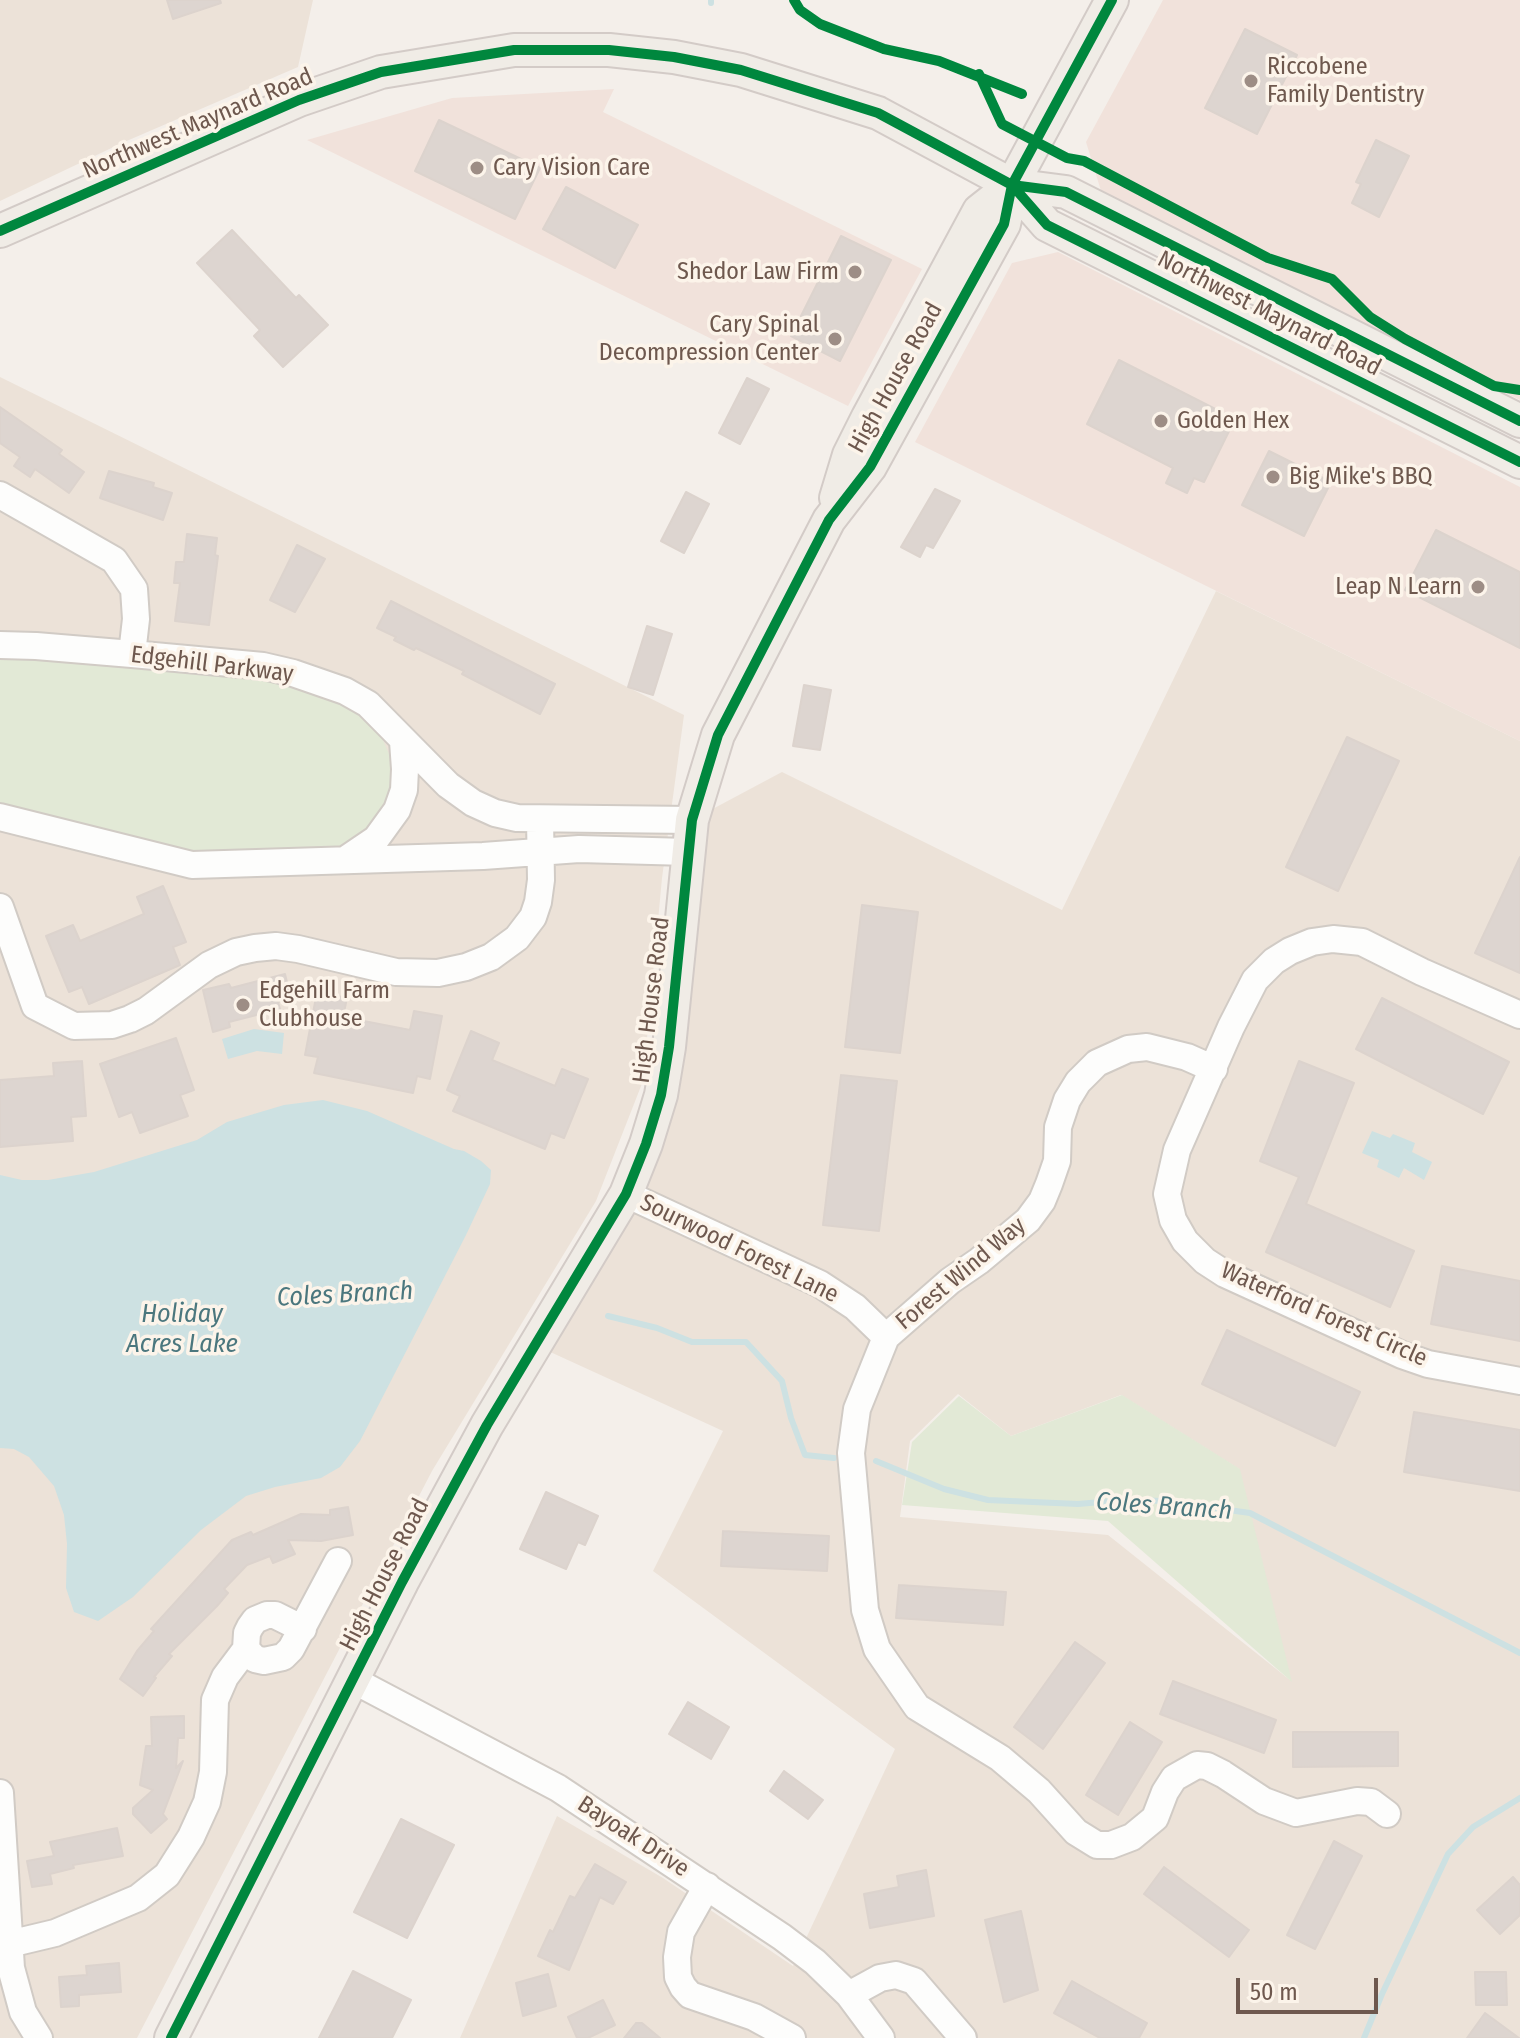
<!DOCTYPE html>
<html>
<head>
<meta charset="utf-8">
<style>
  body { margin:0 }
  #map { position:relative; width:1520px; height:2038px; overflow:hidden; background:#f4efea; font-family:"Fira Sans Condensed",sans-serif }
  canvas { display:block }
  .scale { position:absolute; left:1236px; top:1978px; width:142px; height:36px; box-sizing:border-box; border:4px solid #6e584e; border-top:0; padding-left:10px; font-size:24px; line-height:28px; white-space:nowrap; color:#6e584e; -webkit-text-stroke:6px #fcf4ea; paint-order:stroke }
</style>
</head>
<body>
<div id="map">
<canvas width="1520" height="2038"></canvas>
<div class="scale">50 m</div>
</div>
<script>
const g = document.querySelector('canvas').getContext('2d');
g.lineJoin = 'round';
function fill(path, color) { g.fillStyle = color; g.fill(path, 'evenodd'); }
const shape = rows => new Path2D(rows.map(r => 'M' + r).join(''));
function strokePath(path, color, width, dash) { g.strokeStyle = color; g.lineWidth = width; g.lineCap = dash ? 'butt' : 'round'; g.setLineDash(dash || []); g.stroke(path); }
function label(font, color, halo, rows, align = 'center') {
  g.font = font + ' "Fira Sans Condensed",sans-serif'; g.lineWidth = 7; g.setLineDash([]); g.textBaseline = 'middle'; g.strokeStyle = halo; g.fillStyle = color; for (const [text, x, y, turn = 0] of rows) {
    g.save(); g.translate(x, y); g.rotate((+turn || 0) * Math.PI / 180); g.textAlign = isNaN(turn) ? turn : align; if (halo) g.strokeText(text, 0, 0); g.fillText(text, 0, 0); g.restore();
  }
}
fill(shape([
  [0,0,313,0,298,67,122,143,0,201],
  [0,377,684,715,662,878,643,1081,596,1201,432,1471,137,2038,0,2038],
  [1216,591,1520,741,1520,2038,460,2038,557,1816,663,1878,793,1966,895,1749,653,1571,723,1431,535,1345,646,1144,692,820,782,772,1062,910],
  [958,1394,1011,1436,1121,1395,1239,1469,1290,1680,1108,1535,900,1517,910,1441]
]), '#ece2d8');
fill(shape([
  [1163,0,1520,0,1520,400,1102,194,1086,142],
  [614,89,603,112,922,269,848,406,307,140,452,98],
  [1058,252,1520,487,1520,741,915,442,1012,263]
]), '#f1e2db');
fill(shape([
  [0,656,241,672,314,690,342,703,362,717,382,738,390,756,393,780,390,800,368,833,335,852,211,857,0,809],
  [1122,1395,1240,1469,1292,1682,1108,1521,902,1505,912,1442,959,1396,1011,1436]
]), '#e2e9d6');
fill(shape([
  [254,1029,284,1033,282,1054,257,1051,228,1059,222,1039],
  [323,1100,367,1111,454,1149,464,1151,481,1161,491,1170,490,1184,466,1235,360,1441,340,1467,321,1478,275,1487,246,1496,201,1530,133,1597,98,1621,74,1612,66,1588,67,1544,64,1515,54,1486,29,1457,14,1449,0,1448,0,1175,22,1180,48,1180,94,1172,197,1140,227,1122,284,1105],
  [1372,1131,1390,1138,1393,1134,1415,1143,1412,1152,1432,1162,1424,1180,1404,1168,1399,1178,1377,1167,1379,1160,1362,1153]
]), '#cde1e2');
strokePath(shape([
  [711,0,711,3],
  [608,1316,657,1328,692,1342,746,1342,782,1381,791,1418,805,1455,834,1458],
  [876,1461,944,1489,988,1500,1078,1504,1124,1500,1164,1501,1250,1513,1520,1653],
  [1364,2038,1382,1994,1448,1854,1473,1827,1520,1798]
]), '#cde1e2', 6);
const building = shape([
  [167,0,220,0,221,3,173,19,167,0],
  [1245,29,1297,55,1257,134,1205,108,1245,29],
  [439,120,540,168,515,219,415,171,439,120],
  [1376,140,1409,156,1379,217,1352,203,1361,184,1356,182,1376,140],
  [566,187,638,225,615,268,543,229,566,187],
  [232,230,296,298,299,295,328,325,283,367,254,336,260,330,197,263,232,230],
  [841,236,891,260,840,361,791,336,841,236],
  [1119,360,1235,419,1204,482,1194,478,1187,493,1166,483,1173,468,1087,424,1119,360],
  [747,378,769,389,740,444,719,433,747,378],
  [0,407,62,450,59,454,84,472,69,493,35,469,30,477,14,466,20,457,0,443,0,407],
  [1269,451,1331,482,1304,536,1242,505,1269,451],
  [109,471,154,483,153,487,172,493,163,520,100,498,109,471],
  [935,489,960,501,933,548,926,545,920,557,901,547,935,489],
  [686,492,709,504,684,553,661,541,686,492],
  [1436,530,1520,572,1520,648,1405,590,1436,530],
  [187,534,217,538,215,555,218,556,209,625,175,621,180,583,174,583,176,562,184,562,187,534],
  [297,545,325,559,295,612,270,600,297,545],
  [391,601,555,684,540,714,462,674,464,671,416,648,414,650,394,640,396,637,377,628,391,601],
  [647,626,672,634,653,695,628,687,647,626],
  [804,685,831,690,820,750,793,746,804,685],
  [1347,737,1399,761,1338,891,1286,867,1347,737],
  [1520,857,1520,973,1475,953,1520,857],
  [163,886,186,942,173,947,180,965,89,1004,82,987,69,992,46,936,73,925,80,941,144,914,137,897,163,886],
  [862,905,918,912,900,1053,845,1047,862,905],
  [285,974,291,999,278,1002,280,1009,229,1022,230,1027,213,1032,203,990,229,984,231,988,285,974],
  [317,992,347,998,343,1017,410,1030,414,1011,442,1016,430,1079,417,1076,413,1093,314,1073,318,1057,305,1055,317,992],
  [1382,998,1509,1062,1483,1114,1356,1049,1382,998],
  [471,1031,499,1043,492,1060,555,1086,562,1069,588,1079,564,1138,551,1133,545,1149,453,1111,460,1096,447,1090,471,1031],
  [176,1038,194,1090,180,1095,188,1116,140,1133,132,1112,119,1117,100,1064,176,1038],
  [82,1061,86,1116,71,1117,73,1141,0,1147,0,1080,54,1076,53,1063,82,1061],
  [1299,1061,1354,1083,1306,1204,1414,1251,1390,1307,1266,1252,1299,1177,1260,1161,1299,1061],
  [841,1075,897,1081,879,1231,823,1225,841,1075],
  [1442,1266,1520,1281,1520,1341,1431,1324,1442,1266],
  [1227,1330,1360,1392,1335,1446,1202,1384,1227,1330],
  [1414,1412,1520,1430,1520,1491,1404,1472,1414,1412],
  [546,1492,598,1516,585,1545,578,1542,566,1569,520,1549,546,1492],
  [348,1507,353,1535,321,1541,288,1540,295,1554,273,1563,270,1556,247,1565,224,1589,228,1593,217,1606,169,1654,172,1656,154,1677,156,1678,143,1696,120,1679,137,1651,154,1631,151,1629,232,1540,251,1532,253,1535,301,1514,330,1515,330,1510,348,1507],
  [723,1531,829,1536,827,1571,721,1566,723,1531],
  [899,1585,1006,1592,1003,1625,896,1618,899,1585],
  [1075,1642,1105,1663,1043,1749,1014,1727,1075,1642],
  [1173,1681,1276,1720,1264,1753,1160,1714,1173,1681],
  [688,1702,729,1727,711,1759,669,1734,688,1702],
  [184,1716,184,1738,178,1738,176,1768,183,1761,163,1814,167,1819,151,1833,133,1814,133,1808,153,1790,140,1785,146,1746,152,1746,151,1717,184,1716],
  [1130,1722,1162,1742,1118,1815,1086,1795,1130,1722],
  [1293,1732,1398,1732,1398,1766,1293,1767,1293,1732],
  [784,1771,823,1800,808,1819,770,1791,784,1771],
  [401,1819,454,1845,407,1938,354,1912,401,1819],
  [117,1828,123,1856,73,1865,74,1868,50,1874,52,1884,32,1887,27,1861,54,1856,50,1842,117,1828],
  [1334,1841,1362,1856,1315,1949,1287,1935,1334,1841],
  [595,1864,626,1882,613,1904,600,1897,569,1970,538,1956,550,1930,553,1932,570,1896,575,1898,595,1864],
  [1164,1867,1249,1930,1229,1957,1144,1894,1164,1867],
  [926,1870,934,1916,870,1928,864,1894,899,1887,897,1876,926,1870],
  [1513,1877,1520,1885,1520,1915,1500,1934,1477,1910,1513,1877],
  [1021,1911,1038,1990,1004,2002,985,1920,1021,1911],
  [119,1963,121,1992,79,1995,79,2006,61,2007,59,1977,87,1975,86,1966,119,1963],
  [353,1971,411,2000,392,2038,319,2038,353,1971],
  [1475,1972,1506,1972,1507,2005,1476,2005,1475,1972],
  [548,1974,556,2006,523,2016,516,1983,548,1974],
  [1072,1981,1147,2023,1139,2038,1100,2038,1054,2013,1072,1981],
  [603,2000,615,2025,588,2038,577,2038,568,2017,603,2000],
  [1485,2013,1519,2038,1467,2038,1485,2013],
  [636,2023,642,2023,660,2038,624,2038,636,2023]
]);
fill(building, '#ddd5d0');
strokePath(building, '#dcd3cd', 2);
const minor = shape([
  [0,495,114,560,134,589,136,619,132,654],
  [0,645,36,646,132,654,263,666,293,673,345,691,368,704,448,785,473,803,495,813,517,818,692,820],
  [0,817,192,865,483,856,579,849,688,852],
  [345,860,376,839,397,810,404,790,405,769,403,741],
  [0,907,35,1006,74,1026,112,1025,130,1019,146,1011,209,965,236,952,255,948,276,946,298,949,396,972,438,973,466,967,491,957,517,938,533,917,538,902,541,880,540,819],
  [1520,1015,1422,972,1362,942,1333,939,1312,942,1290,951,1274,961,1255,980,1231,1027,1177,1150,1167,1194,1173,1220,1185,1241,1205,1261,1225,1274,1402,1355,1428,1364,1520,1381],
  [1214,1069,1187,1057,1147,1047,1128,1049,1097,1063,1078,1082,1067,1100,1058,1127,1057,1161,1049,1184,1042,1201,1028,1220,979,1261,950,1281,886,1337,857,1409,851,1453,865,1610,877,1649,917,1707,1000,1758,1039,1791,1076,1832,1097,1845,1111,1845,1132,1837,1155,1818,1165,1792,1174,1778,1197,1765,1207,1766,1223,1774,1264,1801,1296,1813,1357,1801,1371,1802,1387,1814],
  [626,1194,820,1284,855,1307,886,1337],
  [246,1649,255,1659,264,1661,283,1657,291,1649,338,1561],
  [353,1680,558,1788,782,1937,815,1962,849,1995,881,2038],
  [0,1793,11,1968,23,2012,39,2038],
  [707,1886,681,1932,677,1957,678,1977,683,1987,690,1995,754,2017,792,2038],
  [9,1944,55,1933,138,1898,167,1875,191,1837,207,1802,213,1772,215,1700,225,1677,246,1649,247,1633,250,1627,255,1620,267,1615,275,1615,303,1629],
  [849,1995,880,1978,896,1975,914,1981,963,2038]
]);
const major = shape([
  [1012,185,1047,225,1520,462],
  [0,231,299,100,381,72,514,50,609,50,674,57,741,70,878,113,1012,185,1066,192,1520,421],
  [836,498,849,455,868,417,979,211,1012,185],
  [171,2038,402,1582,487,1425,626,1194,646,1144,661,1095,669,1047,692,820,718,735,829,520,870,467,1004,224,1012,185,1112,0]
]);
strokePath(minor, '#d1cbc5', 30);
strokePath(major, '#d3cbc7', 36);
strokePath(minor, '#fdfdfc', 26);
strokePath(major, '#f0ece6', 32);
strokePath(shape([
  [794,0,800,10,820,24,884,49,939,61,1022,94],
  [979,74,1002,124,1067,158,1084,161,1268,258,1332,279,1370,317,1405,339,1494,386,1520,390],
  [1012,185,1047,225,1520,462],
  [0,231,299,100,381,72,514,50,609,50,674,57,741,70,878,113,1012,185,1066,192,1520,421],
  [171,2038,402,1582,487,1425,626,1194,646,1144,661,1095,669,1047,692,820,718,735,829,520,870,467,1004,224,1012,185,1112,0]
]), '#00873e', 10);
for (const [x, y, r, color] of [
  [1251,81,8,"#9d8d85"],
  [477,168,8,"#9d8d85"],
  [855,272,8,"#9d8d85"],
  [835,339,8,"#9d8d85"],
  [1161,421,8,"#9d8d85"],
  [1273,477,8,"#9d8d85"],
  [1478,587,8,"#9d8d85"],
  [243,1005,8,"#9d8d85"]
]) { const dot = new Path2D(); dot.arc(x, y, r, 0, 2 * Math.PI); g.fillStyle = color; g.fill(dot); strokePath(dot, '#fcf4ea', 3); }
label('24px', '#6e584e', '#fcf4ea', [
  ["Riccobene",1267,67],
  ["Family Dentistry",1267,95],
  ["Cary Vision Care",493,168],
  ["Shedor Law Firm",839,272,"right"],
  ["Cary Spinal",819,325,"right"],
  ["Decompression Center",819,353,"right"],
  ["Golden Hex",1177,421],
  ["Big Mike's BBQ",1289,477],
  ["Leap N Learn",1462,587,"right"],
  ["Edgehill Farm",259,991],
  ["Clubhouse",259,1019]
], 'left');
label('24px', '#6e584e', '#fcf4ea', [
  ["Northwest Maynard Road",198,124,-23],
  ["Northwest Maynard Road",1269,314,27],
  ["High House Road",896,378,-61],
  ["Edgehill Parkway",212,665,7],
  ["High House Road",652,1000,-83],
  ["Sourwood Forest Lane",739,1249,26],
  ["Forest Wind Way",961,1274,-40],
  ["Waterford Forest Circle",1324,1315,24],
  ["High House Road",385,1575,-63],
  ["Bayoak Drive",633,1837,33]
]);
label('italic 26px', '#4b777e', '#fcf4ea', [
  ["Coles Branch",345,1295,-3],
  ["Holiday",182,1315],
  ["Acres Lake",182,1345],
  ["Coles Branch",1164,1507,4]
]);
</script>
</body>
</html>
